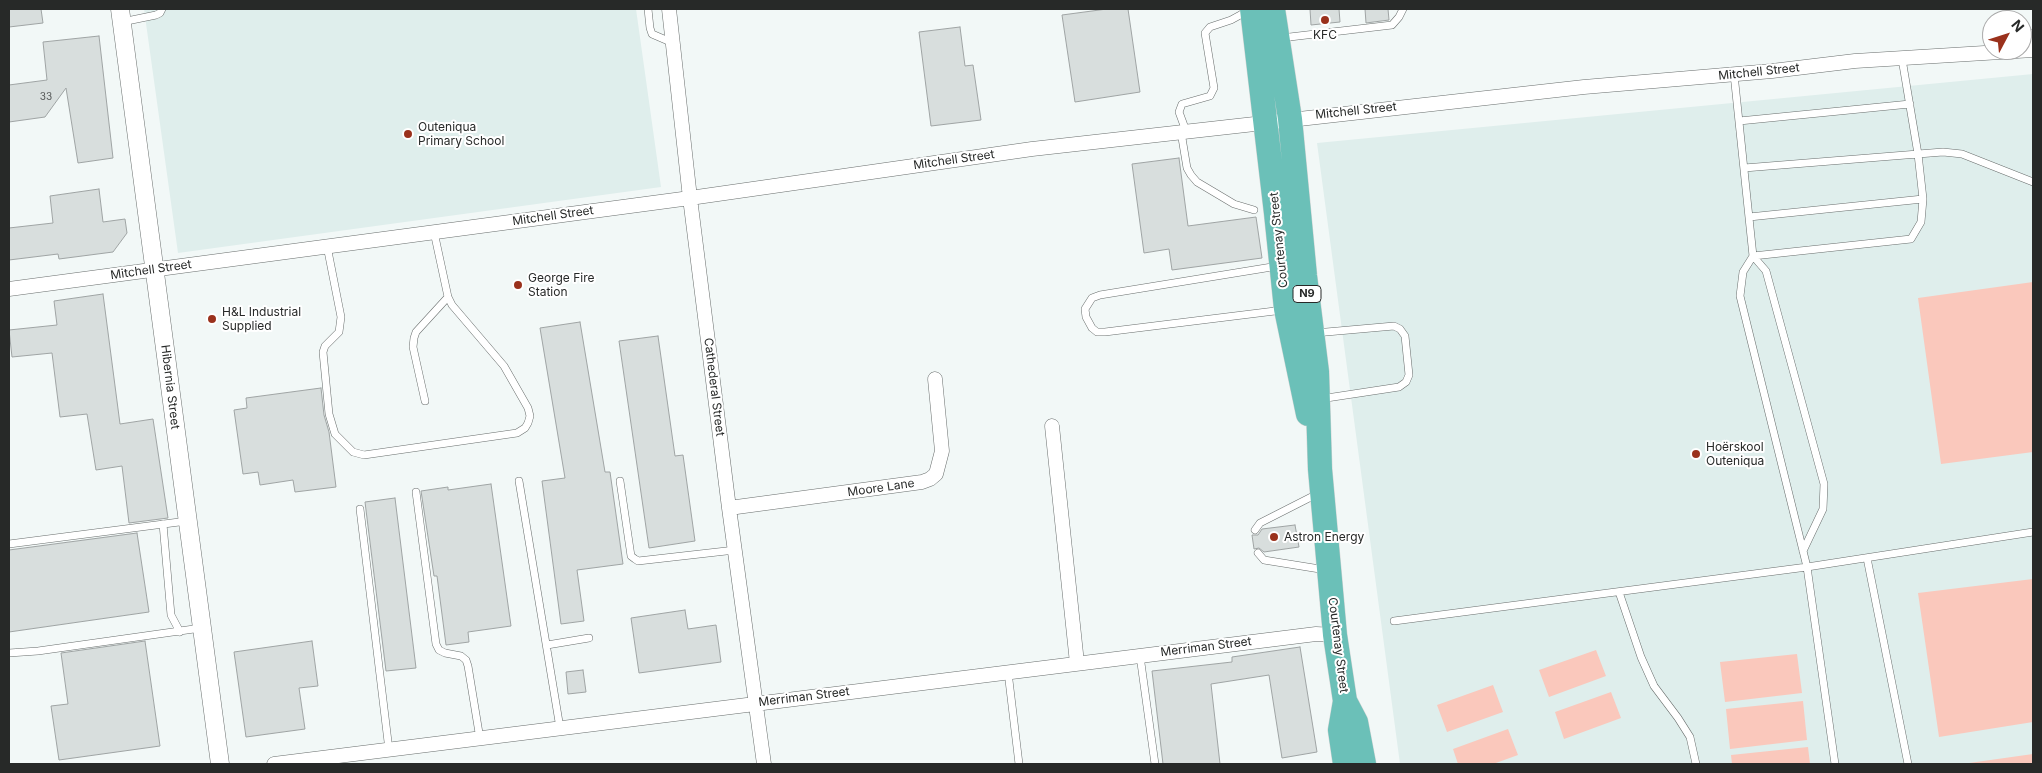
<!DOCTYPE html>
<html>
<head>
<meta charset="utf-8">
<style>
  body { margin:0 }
  #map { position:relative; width:2042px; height:773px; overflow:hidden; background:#f2f8f7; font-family:Inter,sans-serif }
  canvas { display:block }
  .frame { position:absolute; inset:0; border:10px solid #272928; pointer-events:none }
  .north { position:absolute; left:1982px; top:10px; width:50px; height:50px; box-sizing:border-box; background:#fff; border:1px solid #a9a9a9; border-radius:50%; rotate:50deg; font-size:14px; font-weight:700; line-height:20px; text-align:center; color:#272928 }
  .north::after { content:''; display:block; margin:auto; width:18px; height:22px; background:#9a311c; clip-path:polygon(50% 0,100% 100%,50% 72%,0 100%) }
</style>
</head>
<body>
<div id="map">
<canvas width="2042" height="773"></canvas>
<div class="frame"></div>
<div class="north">N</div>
</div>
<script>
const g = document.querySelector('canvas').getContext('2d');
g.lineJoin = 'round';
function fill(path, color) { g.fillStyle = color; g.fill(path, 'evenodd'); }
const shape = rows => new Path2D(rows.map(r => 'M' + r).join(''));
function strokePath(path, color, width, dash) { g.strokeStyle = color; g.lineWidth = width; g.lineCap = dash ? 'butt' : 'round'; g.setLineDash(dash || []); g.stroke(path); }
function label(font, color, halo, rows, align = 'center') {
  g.font = font + ' Inter,sans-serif'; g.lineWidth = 4; g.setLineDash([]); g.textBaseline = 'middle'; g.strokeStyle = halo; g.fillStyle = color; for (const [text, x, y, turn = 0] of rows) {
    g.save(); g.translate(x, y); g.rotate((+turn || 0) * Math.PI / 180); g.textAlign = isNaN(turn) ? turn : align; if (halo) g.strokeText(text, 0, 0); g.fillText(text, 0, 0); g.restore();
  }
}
fill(shape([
  [144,9,636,9,661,187,178,253],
  [2033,74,2033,764,1400,764,1317,143]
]), '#dfeeec');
fill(shape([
  [2033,282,2033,452,1941,464,1918,298],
  [2033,579,2033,722,1939,737,1918,593],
  [1596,650,1606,676,1549,697,1539,670],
  [1797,654,1802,693,1725,702,1720,662],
  [1493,685,1503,712,1447,732,1437,705],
  [1611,692,1621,718,1564,739,1555,712],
  [1803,701,1807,740,1730,749,1726,709],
  [1508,729,1518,755,1493,764,1458,764,1453,749],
  [1808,747,1810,764,1732,764,1731,755],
  [2033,754,2033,764,1962,764]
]), '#fac8bc');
const building = shape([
  [9,9,41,9,43,23,9,27,9,9],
  [1107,9,1128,9,1140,92,1075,102,1062,15,1107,9],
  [1310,9,1339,9,1340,22,1311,25,1310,9],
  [1365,9,1388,9,1389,20,1366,23,1365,9],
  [960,27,965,66,973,65,981,120,931,126,919,32,960,27],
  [99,36,113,158,78,163,66,88,45,117,9,122,9,85,47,80,43,42,99,36],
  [1179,158,1188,226,1256,217,1262,258,1172,270,1169,249,1144,253,1132,164,1179,158],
  [99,189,103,222,125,219,127,233,113,252,59,259,58,254,9,260,9,228,53,223,50,196,99,189],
  [103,294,120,424,153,419,168,518,129,523,122,466,96,470,87,414,60,417,52,353,12,357,9,330,57,325,54,301,103,294],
  [580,322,605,472,610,472,623,564,577,570,584,621,561,624,542,481,565,478,540,328,580,322],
  [658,336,675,456,683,455,695,541,649,548,619,341,658,336],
  [321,388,324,415,329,432,336,487,295,492,293,480,260,485,258,472,243,474,234,410,247,408,246,398,321,388],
  [491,484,511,626,468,632,469,642,446,645,437,576,434,576,421,491,448,487,448,490,491,484],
  [395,498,416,668,386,671,365,502,395,498],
  [1295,525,1299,547,1264,552,1259,548,1254,549,1252,535,1258,535,1262,529,1295,525],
  [137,533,149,612,9,632,9,550,137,533],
  [685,610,688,629,716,625,721,662,639,673,631,618,685,610],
  [145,641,160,746,59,760,51,706,68,704,61,653,145,641],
  [312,641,318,686,299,688,305,729,246,737,234,652,312,641],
  [1300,647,1317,752,1282,758,1269,675,1211,684,1220,764,1163,764,1152,671,1232,662,1232,657,1300,647],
  [583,670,586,692,568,694,566,672,583,670]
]);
fill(building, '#d8dedd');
strokePath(building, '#9fa4a4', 1);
const service = shape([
  [648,9,650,28,652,34,673,43],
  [122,22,156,15,160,13,162,9],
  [1281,38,1392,25,1399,17,1403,9],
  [1734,74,1753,256,1766,271,1824,484,1823,509,1803,551],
  [1739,121,1910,104],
  [1186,131,1179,112,1182,104,1210,96,1214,88,1205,33,1210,27,1231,20,1242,14,1246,9],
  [1181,132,1187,168,1191,175,1197,182,1234,204,1254,210],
  [1744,168,1943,152,1962,154,2033,182],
  [1749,217,1923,199],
  [327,246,341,317,339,332,325,346,323,352,329,414,335,434,353,452,364,455,517,433,525,428,528,423,530,416,528,408,504,366,452,305,448,297,434,232],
  [1278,266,1100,295,1092,298,1085,309,1086,317,1092,328,1097,332,1105,332,1283,310],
  [1315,333,1394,326,1400,329,1405,336,1409,375,1406,382,1399,387,1320,399],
  [425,401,413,347,414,338,416,332,448,297],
  [519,481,560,728],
  [620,481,631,556,635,559,638,561,735,550],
  [416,492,436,644,439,650,445,653,461,656,466,660,468,666,480,739],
  [360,509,389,750],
  [163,524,171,615,180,632],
  [1255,530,1260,523,1319,493],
  [9,544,187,521],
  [1258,553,1264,560,1326,570],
  [1867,558,1908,764],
  [1619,592,1641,657,1654,686,1678,718,1690,737,1696,764],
  [1394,621,1807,567,2033,532],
  [547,645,589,638],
  [9,653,38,651,201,628],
  [1140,656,1155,764],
  [1008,672,1019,764],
  [1835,764,1807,567,1740,296,1743,272,1753,256,1911,239,1921,222,1923,199,1918,154,1902,59]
]);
const minor = shape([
  [669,9,690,198,729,508,764,764],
  [2022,38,2033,37],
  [9,289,690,198,1032,149,1584,87,1772,71,1855,61,2033,50],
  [1052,426,1077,663],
  [729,508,922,482,930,479,936,474,942,451,935,379],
  [274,764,1316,634,1335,635]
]);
const tertiary = shape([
  [120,9,220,764]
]);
const trunk = shape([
  [1252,9,1276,213,1286,309,1308,414],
  [1273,9,1290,119,1305,276,1317,372,1320,469,1335,635,1345,701,1340,730,1345,764],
  [1345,701,1356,722,1364,764]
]);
strokePath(service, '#696e6d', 8);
strokePath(minor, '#696e6d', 15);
strokePath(tertiary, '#696e6d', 19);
strokePath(trunk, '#d4d4d4', 25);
strokePath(service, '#fff', 7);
strokePath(minor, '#fff', 14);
strokePath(tertiary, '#fff', 18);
strokePath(trunk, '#6bc0b8', 24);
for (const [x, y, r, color] of [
  [1325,20,5,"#9a311c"],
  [408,134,5,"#9a311c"],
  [518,285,5,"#9a311c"],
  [212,319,5,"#9a311c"],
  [1696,454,5,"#9a311c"],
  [1274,537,5,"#9a311c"]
]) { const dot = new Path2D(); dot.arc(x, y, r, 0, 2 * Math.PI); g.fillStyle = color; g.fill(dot); strokePath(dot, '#fff', 2); }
label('10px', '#535655', null, [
  ["33",46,97]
]);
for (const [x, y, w] of [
  [1307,294,28]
]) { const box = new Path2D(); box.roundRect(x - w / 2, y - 8.5, w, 17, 4); g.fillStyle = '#fff'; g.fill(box); strokePath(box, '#272928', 1); }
label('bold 11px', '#272928', null, [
  ["N9",1307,294]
]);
label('12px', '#272928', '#fff', [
  ["KFC",1325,35,"center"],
  ["Outeniqua",418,127],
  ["Primary School",418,141],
  ["George Fire",528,278],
  ["Station",528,292],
  ["H&L Industrial",222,312],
  ["Supplied",222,326],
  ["Hoërskool",1706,447],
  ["Outeniqua",1706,461],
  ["Astron Energy",1284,537]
], 'left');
label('12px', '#272928', '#fff', [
  ["Mitchell Street",1759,72,-6],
  ["Mitchell Street",1356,111,-6],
  ["Mitchell Street",954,160,-8],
  ["Mitchell Street",553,216,-8],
  ["Courtenay Street",1279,240,-96],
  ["Mitchell Street",151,270,-8],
  ["Hibernia Street",170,387,83],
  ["Cathederal Street",714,387,83],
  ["Moore Lane",881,488,-8],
  ["Courtenay Street",1338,645,83],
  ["Merriman Street",1206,647,-7],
  ["Merriman Street",804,697,-7]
]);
</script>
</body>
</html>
